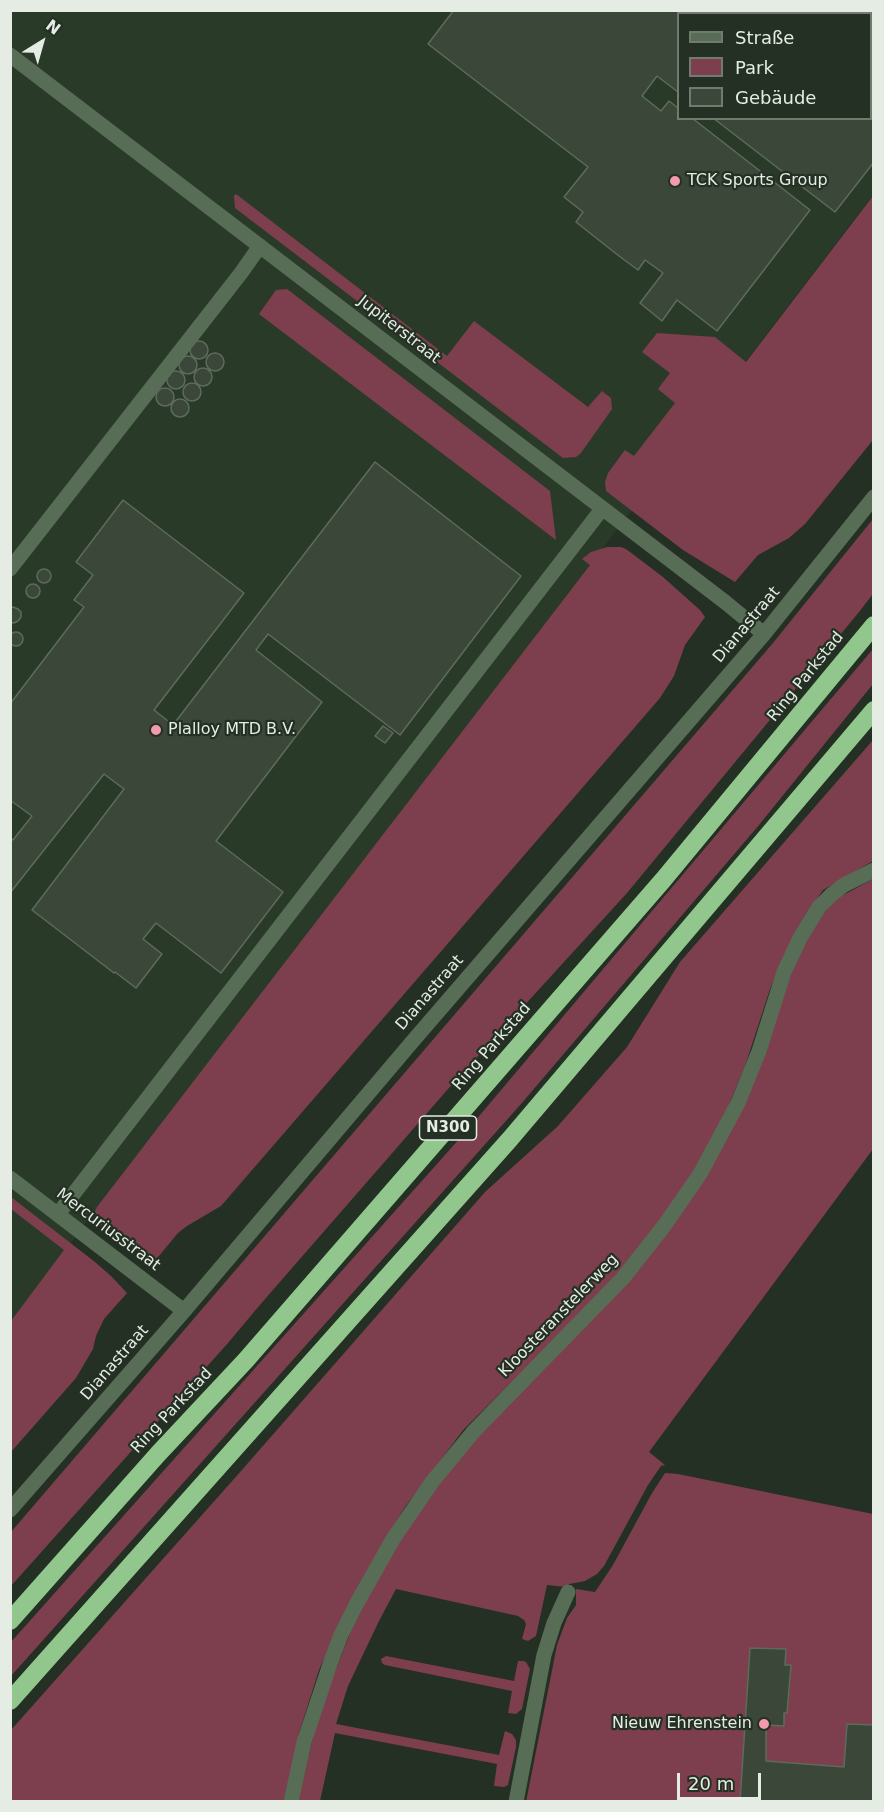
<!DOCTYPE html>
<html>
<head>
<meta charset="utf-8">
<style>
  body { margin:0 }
  #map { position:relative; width:884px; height:1812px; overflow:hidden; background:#243023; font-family:"DejaVu Sans",sans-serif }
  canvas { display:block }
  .frame { position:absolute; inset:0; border:12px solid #e4ece3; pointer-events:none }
  .legend { position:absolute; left:677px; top:12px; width:195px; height:108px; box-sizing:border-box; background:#243023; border:2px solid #717b70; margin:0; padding:8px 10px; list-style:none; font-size:18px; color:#e4ece3 }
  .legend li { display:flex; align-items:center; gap:12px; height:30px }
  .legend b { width:30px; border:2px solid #717b70 }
  .north { position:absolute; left:12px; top:12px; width:60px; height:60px; -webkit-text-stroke:4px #243023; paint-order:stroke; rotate:37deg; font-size:16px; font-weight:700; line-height:24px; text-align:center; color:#e4ece3 }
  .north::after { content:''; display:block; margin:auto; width:21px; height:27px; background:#e4ece3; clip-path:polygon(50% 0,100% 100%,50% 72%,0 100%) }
  .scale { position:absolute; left:677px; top:1773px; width:84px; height:27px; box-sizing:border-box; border:3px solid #e4ece3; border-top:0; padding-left:8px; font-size:18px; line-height:21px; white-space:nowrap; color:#e4ece3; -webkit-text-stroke:4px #243023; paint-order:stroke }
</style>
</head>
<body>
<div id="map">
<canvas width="884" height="1812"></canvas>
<div class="frame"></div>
<ul class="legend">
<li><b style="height:8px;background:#586d56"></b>Straße</li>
<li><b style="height:16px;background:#7d3f4d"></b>Park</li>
<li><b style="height:16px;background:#3a4739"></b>Gebäude</li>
</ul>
<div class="north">N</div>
<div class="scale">20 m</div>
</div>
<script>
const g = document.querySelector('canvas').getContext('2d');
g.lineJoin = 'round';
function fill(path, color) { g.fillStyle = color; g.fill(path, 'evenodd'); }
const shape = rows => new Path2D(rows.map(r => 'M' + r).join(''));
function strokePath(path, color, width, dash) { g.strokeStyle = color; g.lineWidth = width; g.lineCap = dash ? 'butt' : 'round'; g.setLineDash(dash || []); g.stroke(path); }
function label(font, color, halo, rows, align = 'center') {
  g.font = font + ' "DejaVu Sans",sans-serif'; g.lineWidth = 4.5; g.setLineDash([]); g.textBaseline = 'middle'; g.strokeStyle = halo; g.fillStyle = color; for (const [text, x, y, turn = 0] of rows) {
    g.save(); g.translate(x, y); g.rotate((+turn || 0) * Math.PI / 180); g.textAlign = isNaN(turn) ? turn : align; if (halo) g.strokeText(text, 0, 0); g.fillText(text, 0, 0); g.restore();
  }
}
fill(shape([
  [11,11,873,11,873,195,11,1321],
  [678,14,870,14,870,118,678,118]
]), '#293b28');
fill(shape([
  [236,194,447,356,474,321,588,407,602,391,611,398,612,409,581,453,576,457,563,458,235,208,234,196],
  [873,196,873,440,805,524,789,538,758,555,735,582,683,550,606,491,605,482,608,473,625,450,634,456,675,403,658,389,670,373,642,352,657,333,715,337,746,362],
  [287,289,550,491,556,540,259,314,276,290],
  [873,519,873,594,859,612,627,893,448,1089,259,1306,228,1343,11,1586,11,1532,773,643],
  [607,547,621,547,626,549,663,577,700,610,705,617,685,645,674,676,660,698,221,1206,187,1226,178,1233,154,1262,95,1222,96,1220,92,1217,97,1207,590,565,582,559,591,552],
  [873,649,873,684,759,825,521,1104,11,1676,11,1642,469,1128],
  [873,740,873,861,823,890,803,919,784,956,770,989,745,1066,728,1107,691,1176,663,1218,625,1265,592,1302,464,1429,405,1507,379,1550,340,1622,319,1670,299,1733,285,1801,11,1802,11,1730,241,1471,485,1192,558,1126,627,1047,680,962],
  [873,879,873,1149,649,1452,665,1465,661,1466,648,1485,604,1566,597,1574,585,1581,569,1584,566,1587,547,1585,536,1636,528,1641,522,1639,526,1624,524,1620,518,1616,396,1589,379,1621,348,1686,336,1724,499,1755,505,1731,512,1734,516,1740,516,1747,508,1785,504,1787,494,1786,497,1764,335,1733,320,1801,298,1802,311,1745,323,1702,351,1631,383,1567,418,1512,460,1457,693,1196,802,949,821,916,836,899],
  [11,1197,95,1262,111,1276,127,1293,104,1319,96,1336,93,1349,76,1378,11,1452,11,1321,64,1250,11,1209],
  [665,1473,678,1474,873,1514,873,1725,847,1724,844,1767,766,1761,766,1725,784,1726,784,1713,787,1713,791,1666,785,1665,785,1649,750,1648,740,1801,526,1802,557,1645,567,1618,576,1605,576,1589,595,1592,613,1565,652,1493],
  [386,1656,514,1681,518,1661,524,1661,526,1662,530,1669,522,1709,516,1714,508,1713,512,1691,385,1665,382,1663,381,1659]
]), '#7d3f4d');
const building = shape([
  [454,10,874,10,874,162,835,212,713,118,870,118,870,14,678,14,678,92,657,76,642,96,661,111,669,101,678,108,678,118,692,118,810,210,717,331,677,300,662,321,640,303,663,273,645,260,638,270,619,256,576,222,583,212,564,197,588,167,428,44,454,10],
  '190 350a9 9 0 1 1 18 0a9 9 0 1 1-18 0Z',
  '206 362a9 9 0 1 1 18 0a9 9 0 1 1-18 0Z',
  '179 365a9 9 0 1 1 18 0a9 9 0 1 1-18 0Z',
  '194 377a9 9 0 1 1 18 0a9 9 0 1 1-18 0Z',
  '167 380a9 9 0 1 1 18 0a9 9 0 1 1-18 0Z',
  '183 392a9 9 0 1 1 18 0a9 9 0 1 1-18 0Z',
  '156 397a9 9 0 1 1 18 0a9 9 0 1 1-18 0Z',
  '171 408a9 9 0 1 1 18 0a9 9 0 1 1-18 0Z',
  [375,462,521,576,400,735,268,634,256,650,322,702,216,841,283,892,221,973,156,923,143,939,162,954,136,988,115,972,114,973,32,910,124,789,104,774,10,893,10,838,13,840,32,816,10,800,10,704,84,607,74,600,93,575,76,562,123,500,244,593,154,710,173,725,375,462],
  '37 576a7 7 0 1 1 14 0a7 7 0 1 1-14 0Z',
  '26 591a7 7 0 1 1 14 0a7 7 0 1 1-14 0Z',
  [13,607,18,609,21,612,21,617,18,621,14,623,10,622,10,608,13,607],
  '9 639a7 7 0 1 1 14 0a7 7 0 1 1-14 0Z',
  [383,726,393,733,385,743,375,736,383,726],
  [750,1648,786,1649,785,1665,791,1665,787,1713,784,1713,784,1726,766,1725,766,1761,844,1767,847,1724,874,1725,874,1802,740,1802,750,1648]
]);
fill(building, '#3a4739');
strokePath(building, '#5d6b5c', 1.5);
strokePath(shape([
  [10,55,725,602,764,634],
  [10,569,241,273,260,246],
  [10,1178,184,1311],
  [58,1214,602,509],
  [10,1510,184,1311,412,1042,764,634,874,497],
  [291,1802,304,1742,331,1661,341,1635,357,1603,393,1539,432,1482,474,1431,623,1278,664,1226,700,1174,738,1103,759,1051,784,972,800,938,819,907,831,895,844,885,874,870],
  [516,1802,544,1655,554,1623,568,1592]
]), '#586d56', 15);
strokePath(shape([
  [10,1621,158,1454,246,1360,663,880,874,625],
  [10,1701,510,1139,874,710]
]), '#91c78d', 18);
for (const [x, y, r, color] of [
  [675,181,6,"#f39aab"],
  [156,730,6,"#f39aab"],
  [764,1724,6,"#f39aab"]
]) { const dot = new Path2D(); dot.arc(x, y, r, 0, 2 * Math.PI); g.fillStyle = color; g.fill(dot); strokePath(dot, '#243023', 2); }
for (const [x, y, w] of [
  [448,1128,57]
]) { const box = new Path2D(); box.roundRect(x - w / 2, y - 12, w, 24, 4.5); g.fillStyle = '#243023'; g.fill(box); strokePath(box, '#e4ece3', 1.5); }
label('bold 15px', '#e4ece3', null, [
  ["N300",448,1128]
]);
label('16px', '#e4ece3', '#243023', [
  ["TCK Sports Group",687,181],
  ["Plalloy MTD B.V.",168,730],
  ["Nieuw Ehrenstein",752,1724,"right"]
], 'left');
label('16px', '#e4ece3', '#243023', [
  ["Jupiterstraat",399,330,38],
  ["Dianastraat",747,625,-50],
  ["Ring Parkstad",806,677,-51],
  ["Dianastraat",430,993,-49],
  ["Ring Parkstad",492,1047,-49],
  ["Mercuriusstraat",108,1230,37],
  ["Kloosteranstelerweg",559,1316,-46],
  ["Dianastraat",115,1363,-49],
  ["Ring Parkstad",172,1411,-47]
]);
</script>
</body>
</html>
